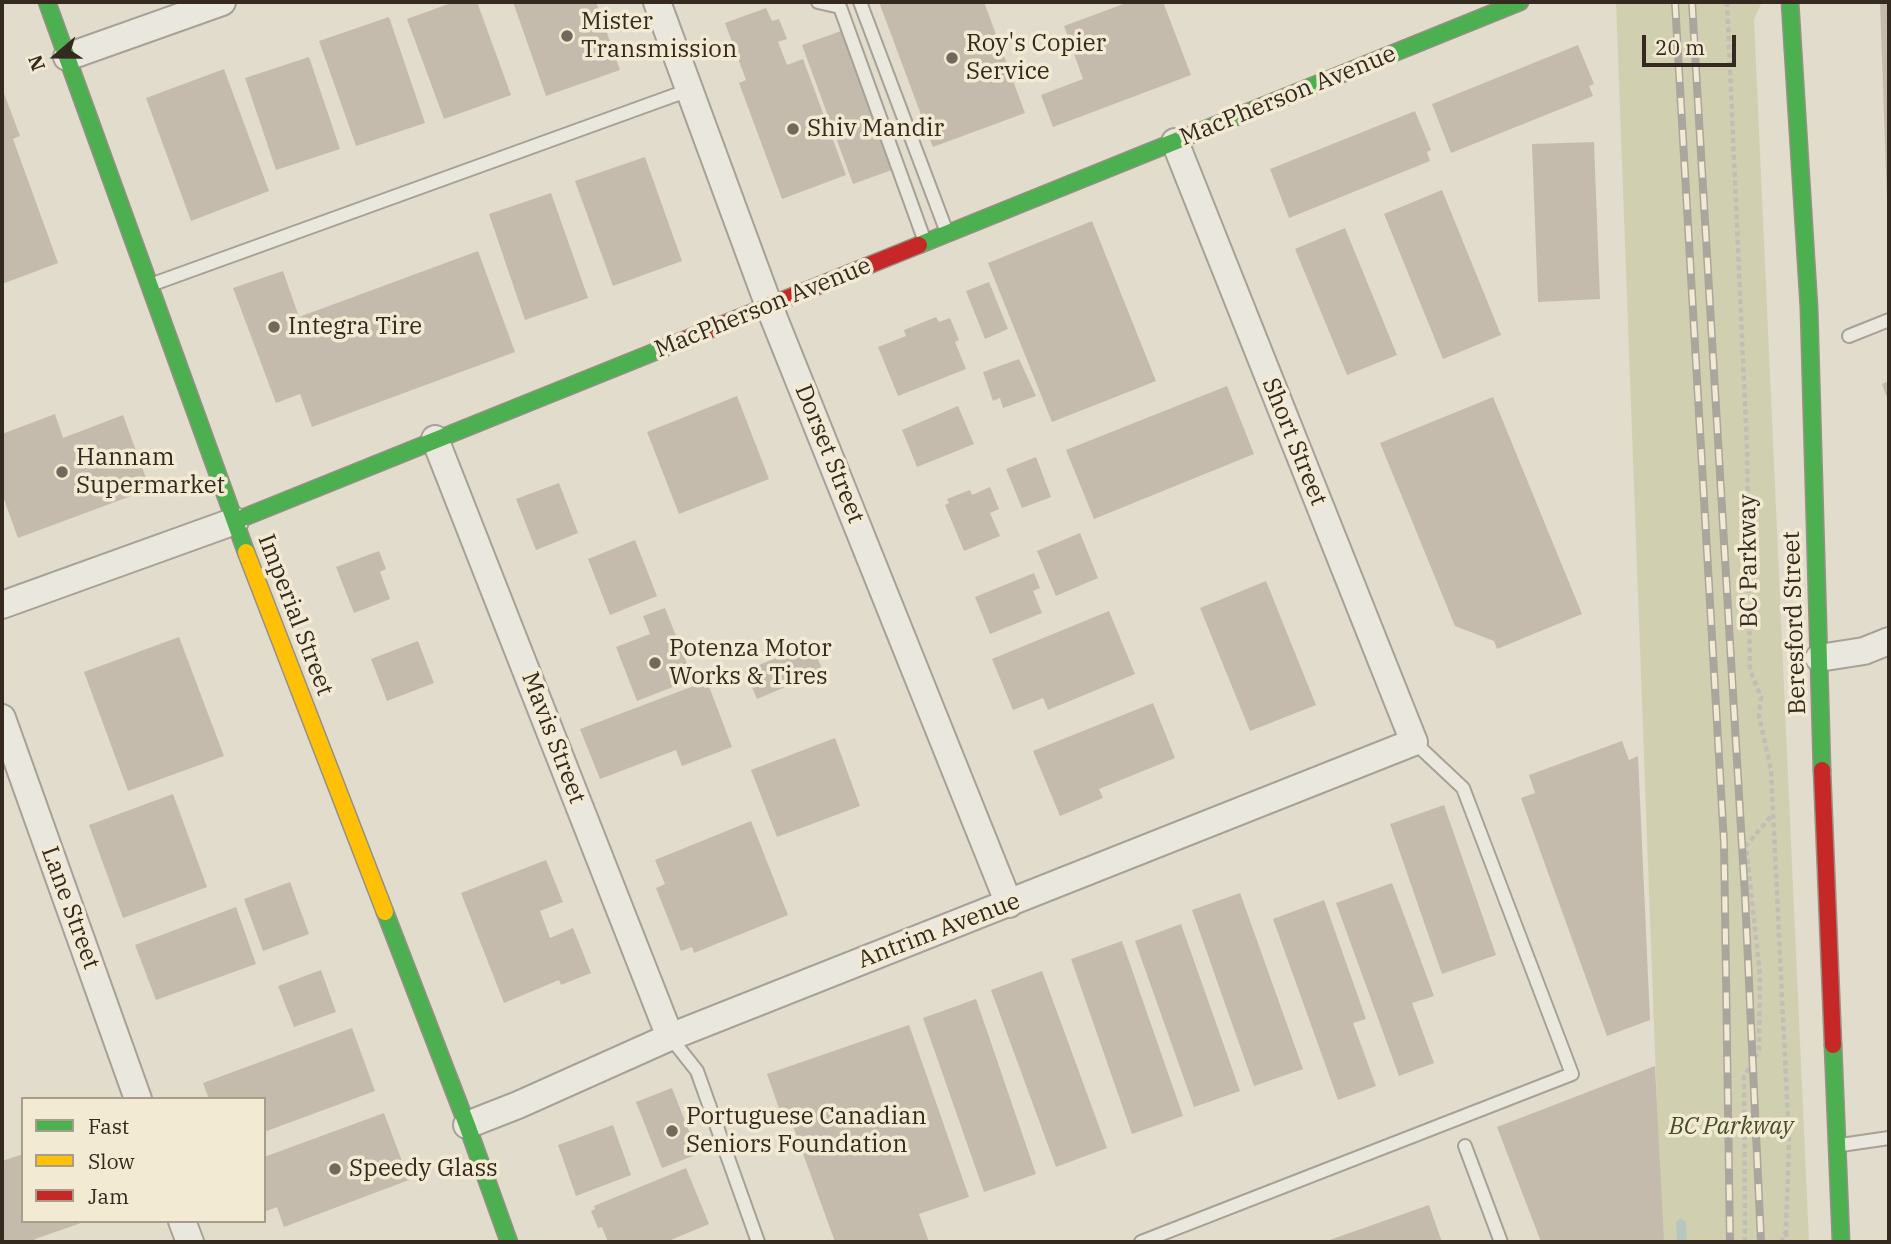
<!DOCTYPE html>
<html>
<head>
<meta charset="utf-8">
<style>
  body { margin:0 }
  #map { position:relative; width:1891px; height:1244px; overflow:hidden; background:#e2dccc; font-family:"IBM Plex Serif",serif }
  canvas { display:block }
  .frame { position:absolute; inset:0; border:4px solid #352a1f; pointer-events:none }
  .legend { position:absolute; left:21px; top:1097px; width:245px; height:126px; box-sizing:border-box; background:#f2ead3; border:2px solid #a69d8b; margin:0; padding:9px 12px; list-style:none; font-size:21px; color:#352a1f }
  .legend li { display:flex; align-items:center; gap:14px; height:35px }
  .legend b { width:35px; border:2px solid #a69d8b }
  .north { position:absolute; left:21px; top:21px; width:70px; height:70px; -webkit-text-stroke:5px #f2ead3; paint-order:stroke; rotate:250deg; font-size:19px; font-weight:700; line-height:28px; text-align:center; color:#352a1f }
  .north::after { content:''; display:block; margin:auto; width:24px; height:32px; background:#352a1f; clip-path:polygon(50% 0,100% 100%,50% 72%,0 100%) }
  .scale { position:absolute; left:1642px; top:35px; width:94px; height:32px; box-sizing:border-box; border:4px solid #352a1f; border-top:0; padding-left:9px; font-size:21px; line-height:24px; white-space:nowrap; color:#352a1f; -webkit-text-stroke:5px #f2ead3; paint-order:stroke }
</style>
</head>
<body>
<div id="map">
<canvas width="1891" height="1244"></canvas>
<div class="frame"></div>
<ul class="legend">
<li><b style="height:9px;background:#4caf50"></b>Fast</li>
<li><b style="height:9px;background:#ffc107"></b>Slow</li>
<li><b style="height:9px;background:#c62828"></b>Jam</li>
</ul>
<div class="north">N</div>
<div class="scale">20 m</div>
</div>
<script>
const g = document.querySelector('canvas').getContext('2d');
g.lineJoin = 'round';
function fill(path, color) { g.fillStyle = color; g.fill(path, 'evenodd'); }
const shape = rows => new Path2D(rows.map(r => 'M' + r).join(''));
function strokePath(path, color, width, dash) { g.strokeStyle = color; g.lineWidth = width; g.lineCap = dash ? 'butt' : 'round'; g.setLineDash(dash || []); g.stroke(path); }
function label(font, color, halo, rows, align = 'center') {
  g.font = font + ' "IBM Plex Serif",serif'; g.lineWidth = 7; g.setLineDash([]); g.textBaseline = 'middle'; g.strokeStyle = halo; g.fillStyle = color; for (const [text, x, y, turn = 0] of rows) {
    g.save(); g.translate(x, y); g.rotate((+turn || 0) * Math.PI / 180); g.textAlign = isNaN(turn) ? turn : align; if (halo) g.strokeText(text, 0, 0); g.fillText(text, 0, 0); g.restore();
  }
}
fill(shape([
  [1616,2,1762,2,1754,19,1809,1242,1662,1242]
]), '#d0d0b0');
strokePath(shape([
  [1681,1224,1682,1242]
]), '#b8c7bd', 10);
fill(shape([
  [454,2,477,2,511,95,444,119,407,19],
  [513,2,596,2,620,70,546,96],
  [879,2,984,2,1025,113,933,147],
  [1129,2,1163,2,1191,75,1053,127,1041,95,1083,79,1064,26],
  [1880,2,1889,2,1889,201,1887,201],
  [766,8,772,21,779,19,787,39,778,42,787,65,803,59,846,175,782,199,739,83,746,80,725,23],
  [389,17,425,123,356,146,319,41],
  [841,31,892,170,853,184,802,45],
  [1578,45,1594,84,1589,86,1593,96,1451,153,1432,104],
  [309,57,340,149,276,170,245,78],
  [224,69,269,191,191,221,146,98],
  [2,88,20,136,13,139,58,263,2,284],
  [1415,111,1431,150,1427,152,1430,161,1289,218,1270,169],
  [1594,142,1600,299,1538,302,1532,144],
  [645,157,682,261,613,286,575,181],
  [1442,190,1501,335,1443,359,1384,214],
  [551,193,588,298,525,320,489,214],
  [1092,221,1156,381,1052,422,988,263],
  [1345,228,1397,355,1347,375,1295,249],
  [478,251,515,352,312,427,300,394,276,403,233,288,283,271,299,317],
  [989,282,1008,329,985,339,966,291],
  [936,317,939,322,950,318,959,340,955,342,966,369,898,396,878,347,906,336,904,330],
  [1019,359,1036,396,1003,408,1000,398,993,401,983,372],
  [1889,381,1889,403,1882,384],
  [1227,386,1254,454,1094,519,1066,450],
  [737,396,769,479,679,514,647,432],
  [1493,397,1582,614,1497,649,1494,641,1455,626,1380,443],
  [958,406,974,444,917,467,902,430],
  [55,414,63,438,123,415,150,489,18,538,2,494,2,434],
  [1036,457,1051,497,1022,508,1006,469],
  [559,483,578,533,536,550,516,499],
  [990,487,999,509,990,513,1000,536,964,551,945,505,949,503,947,499,970,490,972,495],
  [1080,533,1098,578,1056,596,1037,551],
  [635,540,657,596,610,615,588,559],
  [379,551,386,569,380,572,390,599,354,613,336,567],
  [1034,573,1040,588,1033,591,1042,613,990,634,975,597],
  [1266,581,1316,705,1250,731,1200,608],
  [665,608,693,679,637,701,616,647,650,634,643,616],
  [1109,611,1135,674,1048,710,1043,698,1013,710,992,659],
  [179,637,224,756,128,791,84,672],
  [418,641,434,683,387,701,371,659],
  [811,643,823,671,757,699,745,671],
  [707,681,732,747,682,766,676,750,600,779,580,729],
  [1153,703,1175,758,1099,789,1103,798,1060,816,1033,751],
  [835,738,860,806,777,837,751,770],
  [1622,741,1629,760,1638,756,1650,1020,1607,1036,1521,798,1535,793,1529,775],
  [173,794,207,887,123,918,89,825],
  [1444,805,1496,955,1442,974,1390,824],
  [751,821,788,915,694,953,692,947,681,951,656,888,665,884,655,860],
  [546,860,563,902,540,911,550,938,573,928,591,973,561,985,559,980,504,1003,461,893],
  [290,882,309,934,263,951,244,899],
  [1392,883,1434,996,1412,1003,1434,1063,1399,1076,1336,903],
  [1240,893,1303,1069,1254,1086,1192,910],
  [1324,900,1366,1019,1353,1023,1376,1086,1338,1100,1273,919],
  [236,907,256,964,156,1000,135,945],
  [1181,924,1240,1091,1194,1107,1135,941],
  [1122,941,1183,1116,1132,1134,1071,959],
  [321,970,336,1012,294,1027,278,986],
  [1042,971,1107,1148,1056,1167,991,990],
  [976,999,1036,1174,984,1192,923,1018],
  [909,1025,969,1197,919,1214,929,1242,835,1242,789,1115,782,1117,767,1074],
  [352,1028,375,1091,264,1132,264,1099,209,1099,203,1083],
  [1655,1066,1664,1242,1541,1242,1497,1127],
  [672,1088,698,1154,662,1168,636,1102],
  [384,1113,409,1180,284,1227,277,1207,264,1212,264,1157],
  [613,1125,631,1175,576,1196,558,1145],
  [23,1154,23,1221,84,1222,35,1239,36,1242,2,1242,2,1161],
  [686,1168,709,1224,666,1242,608,1242,602,1227,598,1228,591,1211,595,1209,594,1206],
  [1429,1205,1442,1242,1324,1242]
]), '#c5bbad');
const lane = shape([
  [818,2,840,7,924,239],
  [860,2,946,230],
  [153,284,689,90],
  [1849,336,1889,320],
  [670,1037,697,1071,758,1242],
  [1841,1145,1889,1138],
  [1465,1146,1501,1242],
  [1141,1242,1572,1074,1463,788,1414,742]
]);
const street = shape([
  [657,2,769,306,1009,904],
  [67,57,222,2],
  [435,439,670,1037],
  [2,605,235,521],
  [1819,658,1864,651,1889,641],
  [2,718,138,1099],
  [467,1125,518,1105,670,1037,1414,742,1175,142],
  [182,1221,190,1242]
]);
const fast = shape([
  [47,2,246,552],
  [1790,2,1809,308,1822,770],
  [919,245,1520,2],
  [235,521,679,342],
  [385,912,467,1125,509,1242],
  [1833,1045,1841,1242]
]);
const slow = shape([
  [246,552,385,912]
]);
const jam = shape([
  [679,342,919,245],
  [1822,770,1833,1045]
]);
strokePath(lane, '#a7a196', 16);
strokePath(street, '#a7a196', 30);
strokePath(fast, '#979085', 19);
strokePath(slow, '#979085', 19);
strokePath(jam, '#979085', 19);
strokePath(shape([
  [1727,2,1747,449,1750,670,1761,697,1759,716,1771,770,1789,1141,1786,1231,1781,1242],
  [1786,1232,1787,1242],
  [1745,1242,1744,1077,1759,1050,1760,975,1746,846,1772,815]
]), '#c3beb5', 4.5, [5, 3.5]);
strokePath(lane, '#eae7de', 12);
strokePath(street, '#eae7de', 26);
strokePath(fast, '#4caf50', 16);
strokePath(slow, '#ffc107', 16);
strokePath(jam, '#c62828', 16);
const rail = shape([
  [1675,2,1724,843,1730,1242],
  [1692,2,1745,896,1761,1242]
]);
strokePath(rail, '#aaa69e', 8);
strokePath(rail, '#f2ead3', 5, [16]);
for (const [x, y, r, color] of [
  [567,36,7,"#72685c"],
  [952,58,7,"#72685c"],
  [793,129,7,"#72685c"],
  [274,327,7,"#72685c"],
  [62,472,7,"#72685c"],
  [655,663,7,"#72685c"],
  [672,1131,7,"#72685c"],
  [335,1169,7,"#72685c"]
]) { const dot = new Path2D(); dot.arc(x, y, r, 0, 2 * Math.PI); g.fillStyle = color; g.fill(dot); strokePath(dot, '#f2ead3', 2.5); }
label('24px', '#352a1f', '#f2ead3', [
  ["Mister",581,22],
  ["Transmission",581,50],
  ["Roy's Copier",966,44],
  ["Service",966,72],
  ["Shiv Mandir",807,129],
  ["Integra Tire",288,327],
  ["Hannam",76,458],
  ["Supermarket",76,486],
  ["Potenza Motor",669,649],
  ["Works & Tires",669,677],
  ["Portuguese Canadian",686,1117],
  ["Seniors Foundation",686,1145],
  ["Speedy Glass",349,1169]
], 'left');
label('24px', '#352a1f', '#f2ead3', [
  ["MacPherson Avenue",1288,96,-22],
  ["MacPherson Avenue",763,308,-22],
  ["Short Street",1294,442,68],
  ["Dorset Street",829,454,68],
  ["BC Parkway",1749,561,-91],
  ["Imperial Street",295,615,69],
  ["Beresford Street",1795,623,-92],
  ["Mavis Street",553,738,69],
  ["Lane Street",70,908,70],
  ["Antrim Avenue",939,931,-21]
]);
label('italic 24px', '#444f27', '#f2ead3', [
  ["BC Parkway",1731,1127]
]);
</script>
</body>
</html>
